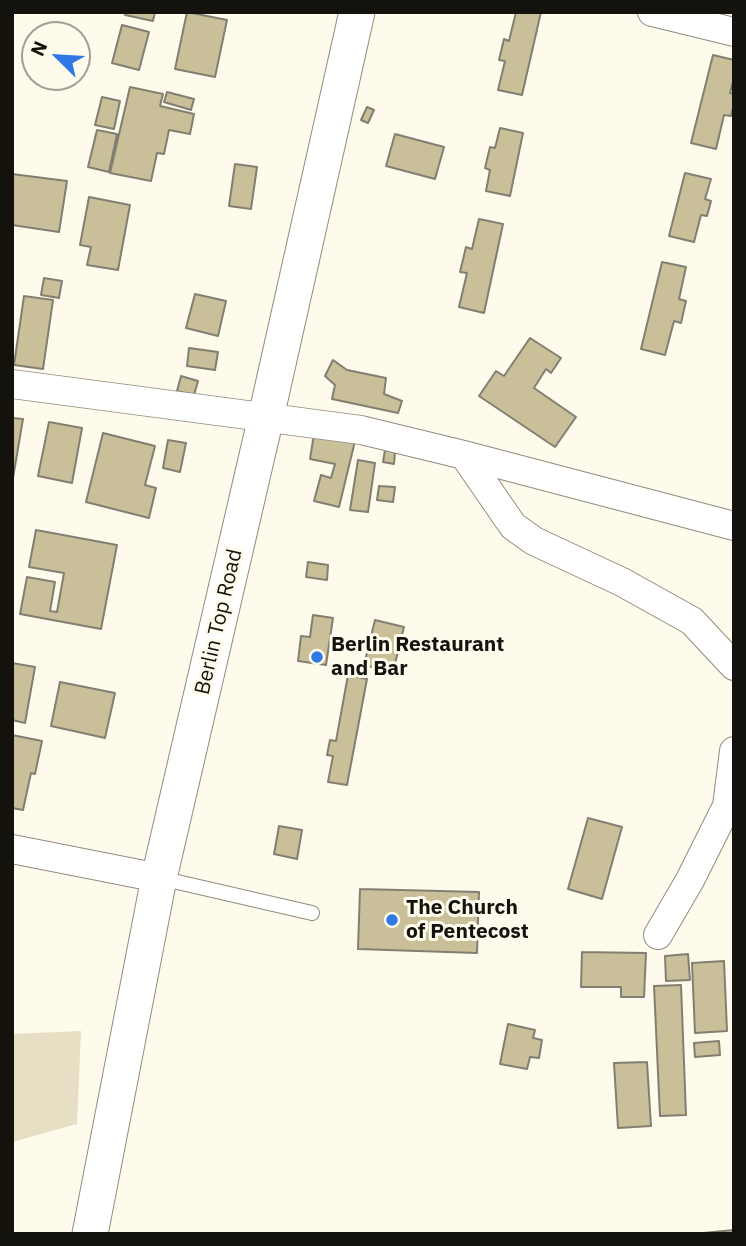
<!DOCTYPE html>
<html>
<head>
<meta charset="utf-8">
<style>
  body { margin:0 }
  #map { position:relative; width:746px; height:1246px; overflow:hidden; background:#fefbec; font-family:"IBM Plex Sans",sans-serif }
  canvas { display:block }
  .frame { position:absolute; inset:0; border:14px solid #13120d; pointer-events:none }
  .north { position:absolute; left:21px; top:21px; width:70px; height:70px; box-sizing:border-box; background:#fefbec; border:2px solid #a09e93; border-radius:50%; rotate:294deg; font-size:19px; font-weight:700; line-height:28px; text-align:center; color:#13120d }
  .north::after { content:''; display:block; margin:auto; width:24px; height:32px; background:#3078e5; clip-path:polygon(50% 0,100% 100%,50% 72%,0 100%) }
</style>
</head>
<body>
<div id="map">
<canvas width="746" height="1246"></canvas>
<div class="frame"></div>
<div class="north">N</div>
</div>
<script>
const g = document.querySelector('canvas').getContext('2d');
g.lineJoin = 'round';
function fill(path, color) { g.fillStyle = color; g.fill(path, 'evenodd'); }
const shape = rows => new Path2D(rows.map(r => 'M' + r).join(''));
function strokePath(path, color, width, dash) { g.strokeStyle = color; g.lineWidth = width; g.lineCap = dash ? 'butt' : 'round'; g.setLineDash(dash || []); g.stroke(path); }
function label(font, color, halo, rows, align = 'center') {
  g.font = font + ' "IBM Plex Sans",sans-serif'; g.lineWidth = 6; g.setLineDash([]); g.textBaseline = 'middle'; g.strokeStyle = halo; g.fillStyle = color; for (const [text, x, y, turn = 0] of rows) {
    g.save(); g.translate(x, y); g.rotate((+turn || 0) * Math.PI / 180); g.textAlign = isNaN(turn) ? turn : align; if (halo) g.strokeText(text, 0, 0); g.fillText(text, 0, 0); g.restore();
  }
}
fill(shape([
  [81,1031,77,1124,12,1142,12,1034]
]), '#e6dfc4');
const building = shape([
  [126,12,155,12,153,21,125,15,126,12],
  [187,12,227,20,215,77,175,69,187,12],
  [516,12,541,12,522,95,498,90,505,61,499,60,504,39,509,41,516,12],
  [122,25,149,32,139,70,112,63,122,25],
  [713,55,734,60,734,78,730,93,734,94,734,104,731,116,724,115,716,149,691,143,713,55],
  [130,87,163,94,160,106,194,114,190,134,169,130,164,154,157,153,151,181,110,173,130,87],
  [167,92,194,99,191,110,164,102,167,92],
  [102,97,120,101,114,129,95,125,102,97],
  [367,107,374,110,368,123,361,120,367,107],
  [500,128,523,133,510,196,486,191,490,170,485,168,490,147,495,148,500,128],
  [97,130,117,134,109,172,88,167,97,130],
  [395,134,444,147,435,179,386,166,395,134],
  [235,164,257,167,251,209,229,206,235,164],
  [685,173,711,179,705,199,711,201,707,216,701,215,694,242,669,236,685,173],
  [12,174,67,181,59,232,12,225,12,174],
  [89,197,130,205,118,270,87,265,91,247,80,245,89,197],
  [479,219,503,224,484,313,459,307,467,273,460,272,466,247,472,249,479,219],
  [662,262,686,267,679,299,686,301,681,323,674,321,665,355,641,349,662,262],
  [44,278,62,281,59,298,41,295,44,278],
  [195,294,226,301,218,336,186,328,195,294],
  [24,296,53,300,43,369,14,365,24,296],
  [530,338,561,358,551,373,546,369,534,388,576,417,555,447,479,396,496,371,504,376,530,338],
  [189,348,218,352,215,370,187,366,189,348],
  [333,360,347,370,386,378,384,394,402,401,398,413,332,399,335,385,325,376,333,360],
  [181,376,198,381,194,395,177,391,181,376],
  [12,418,23,419,12,484,12,418],
  [49,422,82,428,72,483,38,476,49,422],
  [103,433,155,446,145,485,156,488,149,518,86,502,103,433],
  [314,434,356,437,339,507,314,501,321,475,331,478,335,464,310,459,314,434],
  [168,440,186,443,180,472,163,468,168,440],
  [385,450,395,452,394,464,383,462,385,450],
  [358,460,375,463,368,512,350,510,358,460],
  [379,486,395,487,393,502,377,500,379,486],
  [36,530,117,545,101,629,20,614,27,577,55,582,50,611,57,612,64,573,29,567,36,530],
  [308,562,328,565,327,580,306,577,308,562],
  [313,615,333,618,326,665,298,661,301,636,310,637,313,615],
  [375,620,404,627,393,672,364,665,375,620],
  [12,663,35,667,25,723,12,720,12,663],
  [348,675,367,679,347,785,328,782,333,756,327,755,330,740,336,741,348,675],
  [60,682,115,693,105,738,51,726,60,682],
  [12,735,42,741,35,774,31,773,23,810,12,808,12,735],
  [588,818,622,827,602,899,568,889,588,818],
  [279,826,302,830,297,859,274,854,279,826],
  [360,889,479,892,477,953,358,949,360,889],
  [582,952,646,953,644,997,621,997,621,987,581,987,582,952],
  [688,954,690,980,666,981,665,956,688,954],
  [724,961,727,1031,695,1033,692,963,724,961],
  [681,985,686,1115,660,1116,654,986,681,985],
  [508,1024,535,1030,533,1038,542,1040,539,1058,530,1057,527,1069,500,1064,508,1024],
  [719,1041,720,1055,695,1057,694,1043,719,1041],
  [647,1062,651,1126,618,1128,614,1063,647,1062],
  [734,1230,734,1234,703,1234,703,1233,734,1230]
]);
fill(building, '#c9c09a');
strokePath(building, '#827f72', 2);
const service = shape([
  [160,878,312,913]
]);
const minor = shape([
  [652,12,734,32],
  [12,384,361,430,464,455,734,526],
  [464,455,513,526,534,541,622,582,692,621,734,666],
  [12,849,159,878],
  [658,935,690,880,727,806,734,751]
]);
const tertiary = shape([
  [90,1234,159,878,266,417,357,12]
]);
strokePath(service, '#908d7f', 16);
strokePath(minor, '#908d7f', 30);
strokePath(tertiary, '#908d7f', 37);
strokePath(service, '#fff', 14);
strokePath(minor, '#fff', 28);
strokePath(tertiary, '#fff', 35);
for (const [x, y, r, color] of [
  [317,657,7,"#3078e5"],
  [392,920,7,"#3078e5"]
]) { const dot = new Path2D(); dot.arc(x, y, r, 0, 2 * Math.PI); g.fillStyle = color; g.fill(dot); strokePath(dot, '#fefbec', 2.5); }
label('21px', '#13120d', '#fefbec', [
  ["Berlin Top Road",219,622,-77]
]);
label('bold 21px', '#13120d', '#fefbec', [
  ["Berlin Restaurant",331,645],
  ["and Bar",331,669],
  ["The Church",406,908],
  ["of Pentecost",406,932]
], 'left');
</script>
</body>
</html>
